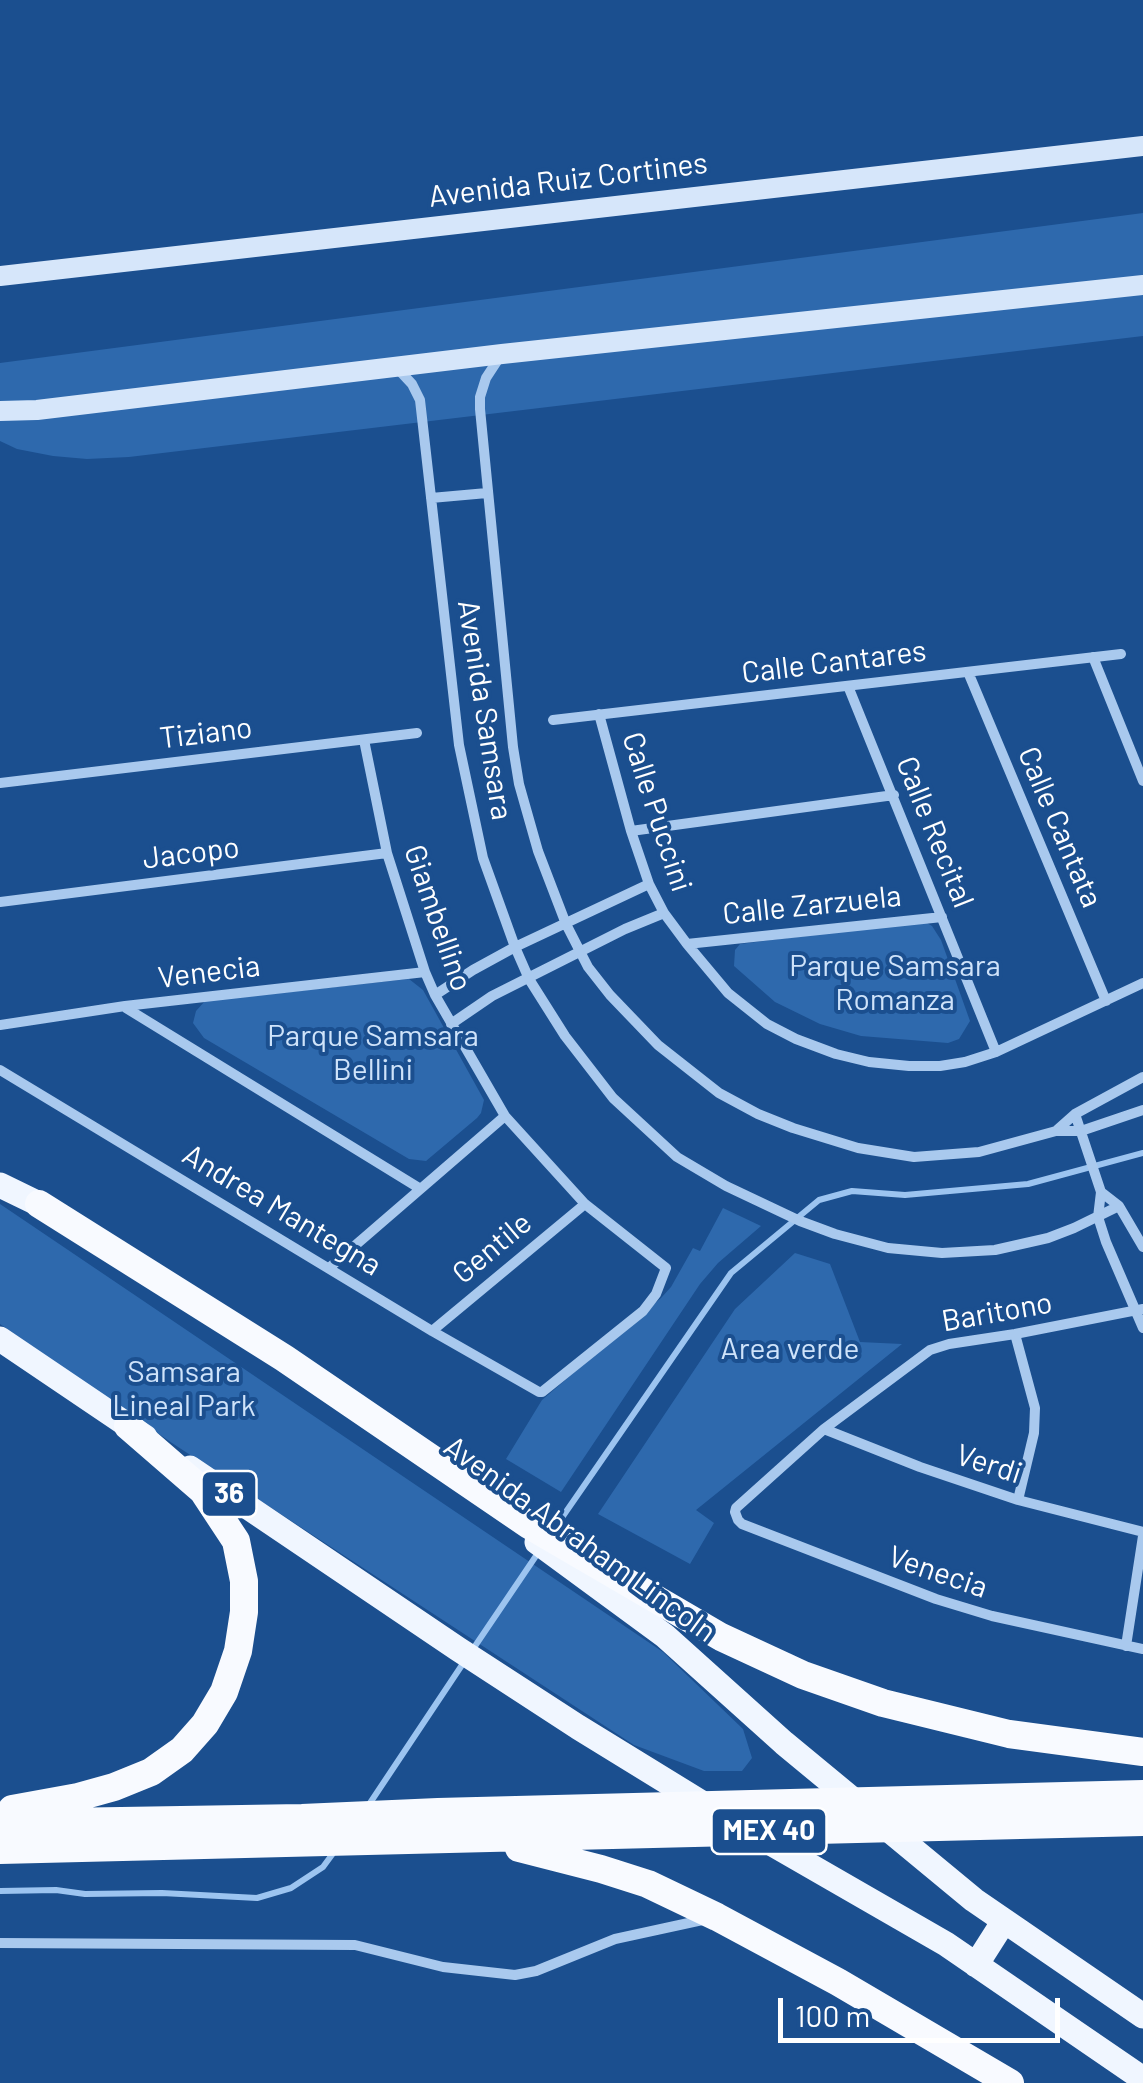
<!DOCTYPE html>
<html>
<head>
<meta charset="utf-8">
<style>
  body { margin:0 }
  #map { position:relative; width:1143px; height:2083px; overflow:hidden; background:#1b4f8f; font-family:Barlow,sans-serif }
  canvas { display:block }
  .scale { position:absolute; left:778px; top:1998px; width:282px; height:45px; box-sizing:border-box; border:5px solid #fff; border-top:0; padding-left:12px; font-size:30px; line-height:35px; white-space:nowrap; color:#fff; -webkit-text-stroke:8px #1b4f8f; paint-order:stroke }
</style>
</head>
<body>
<div id="map">
<canvas width="1143" height="2083"></canvas>
<div class="scale">100 m</div>
</div>
<script>
const g = document.querySelector('canvas').getContext('2d');
g.lineJoin = 'round';
function fill(path, color) { g.fillStyle = color; g.fill(path, 'evenodd'); }
const shape = rows => new Path2D(rows.map(r => 'M' + r).join(''));
function strokePath(path, color, width, dash) { g.strokeStyle = color; g.lineWidth = width; g.lineCap = dash ? 'butt' : 'round'; g.setLineDash(dash || []); g.stroke(path); }
function label(font, color, halo, rows, align = 'center') {
  g.font = font + ' Barlow,sans-serif'; g.lineWidth = 8; g.setLineDash([]); g.textBaseline = 'middle'; g.strokeStyle = halo; g.fillStyle = color; for (const [text, x, y, turn = 0] of rows) {
    g.save(); g.translate(x, y); g.rotate((+turn || 0) * Math.PI / 180); g.textAlign = isNaN(turn) ? turn : align; if (halo) g.strokeText(text, 0, 0); g.fillText(text, 0, 0); g.restore();
  }
}
fill(shape([
  [1143,213,1143,336,129,457,87,459,53,456,17,449,0,441,0,363],
  [924,921,932,926,941,940,970,1021,959,1039,948,1043,861,1036,820,1024,775,1002,734,966,735,950,740,944],
  [409,979,423,990,484,1100,481,1113,477,1118,426,1161,409,1159,204,1038,193,1023,196,1011,205,1001],
  [0,1204,663,1652,743,1729,752,1758,742,1771,704,1771,634,1745,172,1443,0,1324],
  [723,1208,761,1226,718,1263,700,1284,561,1492,506,1459,542,1400,661,1298,671,1287,693,1248,700,1251],
  [795,1253,830,1264,860,1342,902,1344,696,1510,714,1523,690,1564,598,1514,735,1309]
]), '#2e69ad');
strokePath(shape([
  [552,1532,731,1273,819,1200,852,1191,905,1195,1028,1184,1143,1153],
  [471,1652,540,1550],
  [368,1806,464,1662],
  [0,1891,56,1890,85,1894,162,1893,257,1898,291,1888,323,1867,334,1852]
]), '#9cc4f0', 6);
strokePath(shape([
  [501,355,486,378,480,397,480,409,513,747,519,784,538,851,566,924,588,967,610,995,658,1045,719,1093,758,1114,793,1128,858,1148,914,1157,979,1152,1056,1131,1081,1131,1143,1110],
  [398,369,412,384,420,400,459,745,483,858,515,947,529,979,565,1036,613,1098,677,1157,726,1186,800,1221,835,1234,888,1248,942,1253,995,1250,1048,1238,1074,1228,1119,1206],
  [431,498,487,493],
  [1093,657,1143,781],
  [968,672,1106,1001],
  [848,686,996,1052],
  [599,714,631,831,649,884,664,913,687,944,728,993,767,1024,796,1039,836,1054,869,1062,909,1066,940,1066,965,1062,996,1052,1143,983],
  [553,720,1121,654],
  [0,783,417,733],
  [631,831,894,795],
  [0,902,387,853],
  [687,944,942,917],
  [435,995,473,970,515,947,649,884],
  [126,1008,419,1188],
  [451,1024,492,996,625,929,664,913],
  [0,1025,125,1006,425,972],
  [0,1070,432,1331,539,1392,542,1392,643,1311,656,1294,666,1268,585,1204,505,1116,435,995,425,972,387,853,364,740],
  [1075,1114,1101,1192,1098,1217,1106,1242,1143,1328],
  [1057,1130,1075,1114,1143,1077],
  [1101,1192,1119,1206,1143,1247],
  [329,1268,505,1116],
  [1143,1309,1015,1334,949,1344,930,1350,824,1429,736,1508,735,1512,738,1520,742,1524,936,1599,992,1616,1143,1649],
  [432,1331,585,1204],
  [1015,1334,1035,1408,1034,1433,1018,1500],
  [824,1429,920,1467,1018,1500,1143,1532],
  [1126,1646,1143,1536],
  [0,1943,355,1945,443,1967,515,1975,536,1971,615,1939,707,1919]
]), '#a9c9ee', 10);
strokePath(shape([
  [0,276,1143,146],
  [0,411,37,410,502,354,1143,285]
]), '#d6e6fa', 20);
strokePath(shape([
  [0,1185,39,1204,53,1213],
  [0,1339,145,1437],
  [190,1468,458,1649,578,1727,713,1810],
  [537,1542,665,1636,784,1743,974,1900,1143,2016],
  [748,1830,946,1944,1143,2079],
  [976,1965,1004,1921]
]), '#f0f6ff', 25);
strokePath(shape([
  [39,1204,284,1358,529,1525,721,1637,803,1675,883,1703,1009,1734,1143,1752],
  [12,1809,78,1797,114,1787,151,1772,182,1750,205,1724,224,1692,238,1651,244,1612,244,1581,236,1541,203,1491,128,1426],
  [0,1823,302,1818,438,1812,1143,1794],
  [519,1848,601,1869,648,1884,717,1917,838,1982,1010,2083],
  [0,1850,1143,1822]
]), '#f8faff', 28);
for (const [x, y, w] of [
  [229,1494,55],
  [769,1831,115]
]) { const box = new Path2D(); box.roundRect(x - w / 2, y - 23, w, 46, 8); g.fillStyle = '#1b4f8f'; g.fill(box); strokePath(box, '#fff', 2.5); }
label('bold 28px', '#fff', null, [
  ["36",229,1494],
  ["MEX 40",769,1831]
]);
label('30px', '#fff', '#1b4f8f', [
  ["Avenida Ruiz Cortines",568,180,-7],
  ["Calle Cantares",834,662,-7],
  ["Avenida Samsara",485,710,81],
  ["Tiziano",206,733,-7],
  ["Calle Puccini",657,812,72],
  ["Calle Cantata",1060,827,67],
  ["Calle Recital",935,832,68],
  ["Jacopo",191,853,-7],
  ["Calle Zarzuela",812,905,-6],
  ["Giambellino",438,918,71],
  ["Venecia",209,972,-7],
  ["Andrea Mantegna",282,1210,31],
  ["Gentile",492,1248,-40],
  ["Baritono",997,1312,-10],
  ["Verdi",989,1464,18],
  ["Avenida Abraham Lincoln",580,1539,36],
  ["Venecia",938,1572,19]
]);
label('30px', '#cfe3fa', '#1b4f8f', [
  ["Parque Samsara",895,966],
  ["Romanza",895,1000],
  ["Parque Samsara",373,1036],
  ["Bellini",373,1070],
  ["Area verde",790,1349],
  ["Samsara",184,1372],
  ["Lineal Park",184,1406]
]);
</script>
</body>
</html>
